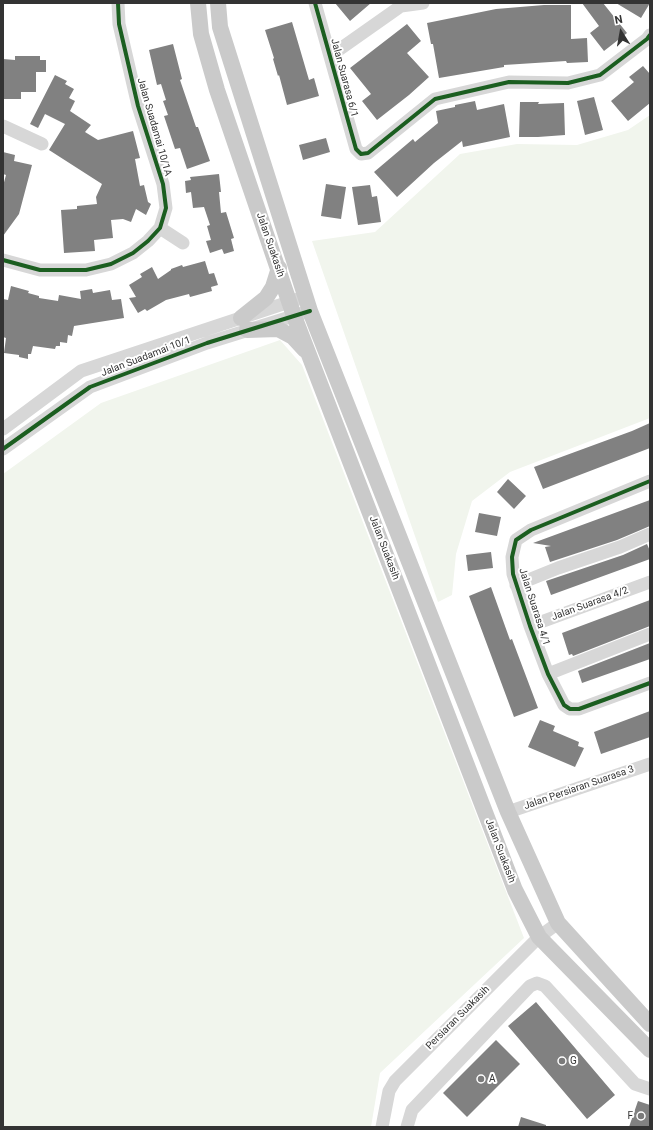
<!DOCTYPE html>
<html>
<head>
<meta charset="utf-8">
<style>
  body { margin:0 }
  #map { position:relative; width:653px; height:1130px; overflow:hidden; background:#fff; font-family:Roboto,sans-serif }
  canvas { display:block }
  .frame { position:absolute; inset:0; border:4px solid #333; pointer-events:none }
  .north { position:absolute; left:601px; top:12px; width:40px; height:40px; -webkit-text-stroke:3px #fff; paint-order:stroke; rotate:349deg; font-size:11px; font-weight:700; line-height:16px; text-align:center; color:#333 }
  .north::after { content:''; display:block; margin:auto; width:14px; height:18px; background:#333; clip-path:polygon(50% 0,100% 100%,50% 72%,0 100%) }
</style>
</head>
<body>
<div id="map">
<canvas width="653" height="1130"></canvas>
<div class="frame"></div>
<div class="north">N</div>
</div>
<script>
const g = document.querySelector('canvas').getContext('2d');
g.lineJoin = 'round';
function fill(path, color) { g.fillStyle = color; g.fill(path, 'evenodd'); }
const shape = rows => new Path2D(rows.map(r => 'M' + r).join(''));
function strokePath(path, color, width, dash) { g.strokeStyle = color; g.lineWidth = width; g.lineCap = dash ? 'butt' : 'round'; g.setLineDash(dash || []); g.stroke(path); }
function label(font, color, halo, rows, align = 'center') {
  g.font = font + ' Roboto,sans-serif'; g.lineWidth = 4; g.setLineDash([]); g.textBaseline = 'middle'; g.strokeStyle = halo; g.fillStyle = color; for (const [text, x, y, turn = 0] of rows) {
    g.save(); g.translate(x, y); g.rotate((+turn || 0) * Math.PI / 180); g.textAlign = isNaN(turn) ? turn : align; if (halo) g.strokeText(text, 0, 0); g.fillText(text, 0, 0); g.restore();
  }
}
fill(shape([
  [650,115,650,418,510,472,472,501,456,554,452,595,438,602,312,241,375,232,460,154,517,144,577,145,628,130],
  [280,340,302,365,524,938,380,1073,371,1127,3,1127,3,474,101,403]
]), '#f1f5ed');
fill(shape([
  [335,3,371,3,350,21],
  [582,3,603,3,627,33,604,51,590,33,599,26],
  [616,3,650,3,641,18],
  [544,5,571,5,571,39,587,38,588,62,567,63,566,61,504,65,504,67,439,78,433,44,431,44,427,23,496,9],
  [292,22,309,80,314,78,319,96,287,105,279,75,278,76,273,59,274,58,265,30],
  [407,24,421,41,407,53,429,77,409,95,377,120,362,101,371,94,350,68],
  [173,44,182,79,180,80,196,127,198,127,210,161,187,169,180,148,175,149,164,116,168,115,163,101,166,100,161,84,157,85,149,50],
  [15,56,40,56,40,60,46,60,46,72,36,72,36,92,21,92,21,99,3,99,3,59,15,60],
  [643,66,650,74,650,103,628,121,611,101,634,82,629,77],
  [55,75,67,81,65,84,74,89,69,98,75,101,70,111,91,125,85,132,98,140,133,131,140,158,135,159,140,186,144,185,148,202,151,204,146,215,136,209,131,222,123,219,111,220,113,238,94,240,95,251,64,253,61,210,77,209,77,206,97,204,96,197,102,184,49,150,65,124,45,114,38,128,30,124],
  [594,97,603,130,585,135,577,101],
  [475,101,477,110,504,104,510,137,463,147,462,141,434,163,397,197,374,172,413,139,415,142,438,123,436,111,455,107,455,105],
  [520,102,539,102,538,104,564,103,565,135,538,137,519,137],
  [326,138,330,152,303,160,299,145],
  [3,152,15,155,14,161,32,165,19,214,3,236,3,186,6,175,3,174],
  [219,174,221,192,219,192,221,213,226,212,234,238,231,239,234,251,224,254,222,249,210,253,206,241,211,240,207,226,210,225,204,207,193,208,191,192,186,193,185,181,191,180,190,177],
  [326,184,346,187,341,219,321,216],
  [370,185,372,197,377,196,381,222,358,225,352,187],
  [205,261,209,274,214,273,218,285,211,287,212,291,190,297,189,294,166,300,147,311,145,309,138,313,129,298,136,297,129,285,142,277,140,274,152,267,158,279,171,270,171,269,182,265,183,267],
  [11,286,29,291,28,293,39,296,39,298,58,301,59,295,81,299,80,291,92,289,93,293,110,290,112,300,121,299,124,318,74,326,72,336,68,335,67,343,60,342,60,346,56,346,55,349,33,346,31,354,28,354,28,359,19,357,19,355,4,353,6,338,3,337,3,299,8,300],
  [650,423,650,448,543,489,534,467,632,431],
  [508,479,526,496,514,509,497,492],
  [650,500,650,526,617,540,550,562,545,547,551,546,533,543],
  [479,513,501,517,497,536,475,532],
  [647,544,650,551,650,559,551,595,546,581,623,555],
  [491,552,493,568,468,571,466,555],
  [491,587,510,640,512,639,538,708,514,717,469,596],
  [650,600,650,626,573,656,572,654,569,655,562,633],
  [650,643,650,659,582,683,578,671],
  [650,711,650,737,601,754,594,732],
  [540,720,555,726,553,731,579,742,578,746,584,748,575,767,528,747],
  [536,1002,615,1095,587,1119,508,1026],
  [496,1040,520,1064,467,1117,443,1093],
  [638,1101,650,1105,650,1127,629,1127],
  [521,1117,546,1125,546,1127,518,1127]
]), '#818181');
strokePath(shape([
  [315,3,356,149,361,154,368,153,435,99,509,82,568,83,600,75,647,39,650,35],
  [330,56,401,6,423,3],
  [3,126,42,144],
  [160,228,183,243],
  [3,260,40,270,86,270,111,264,133,253,148,241,160,228,166,208,163,184,138,106,119,24,118,3],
  [3,429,81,371,298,299],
  [3,449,90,387,207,343,303,313],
  [650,481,531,530,516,540,512,557,513,574,530,626,548,674,564,705,570,709,579,709,650,683],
  [516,585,558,568,620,547,650,534],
  [530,626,650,582],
  [548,674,650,634],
  [508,812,650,764],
  [382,1127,389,1091,395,1081,539,937,558,923],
  [407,1127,412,1110,530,986,537,983,545,986,635,1084,650,1089]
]), '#d7d7d7', 13);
strokePath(shape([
  [198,3,201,34,217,90,294,316,515,890,539,937,650,1050],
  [218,3,220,27,310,311,508,812,558,923,650,1024],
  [241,318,266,298,273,287,279,268],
  [247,330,278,329,293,337,305,350]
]), '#cacaca', 16);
strokePath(shape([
  [315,3,356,149,361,154,368,153,435,99,509,82,568,83,600,75,647,39,650,35],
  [3,260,40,270,86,270,111,264,133,253,148,241,160,228,166,208,163,184,138,106,119,24,118,3],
  [3,449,90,387,207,343,310,311],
  [650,481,531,530,516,540,512,557,513,574,530,626,548,674,564,705,570,709,579,709,650,683]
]), '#1b5e20', 4);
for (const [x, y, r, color] of [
  [562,1061,4,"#7a7a7a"],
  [481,1079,4,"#7a7a7a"],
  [641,1116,4,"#7a7a7a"]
]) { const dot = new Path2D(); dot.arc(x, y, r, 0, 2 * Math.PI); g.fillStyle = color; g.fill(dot); strokePath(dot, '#fff', 1.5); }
label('10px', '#333', '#fff', [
  ["Jalan Suarasa 6/1",344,78,75],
  ["Jalan Suadamai 10/1A",154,127,74],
  ["Jalan Suakasih",270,245,71],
  ["Jalan Suadamai 10/1",146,357,-21],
  ["Jalan Suakasih",384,548,69],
  ["Jalan Suarasa 4/2",590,604,-20],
  ["Jalan Suarasa 4/1",534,607,72],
  ["Jalan Persiaran Suarasa 3",579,788,-19],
  ["Jalan Suakasih",500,851,69],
  ["Persiaran Suakasih",458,1018,-45]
]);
label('10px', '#333', '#fff', [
  ["G",570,1061],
  ["A",489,1079],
  ["F",633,1116,"right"]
], 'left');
</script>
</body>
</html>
